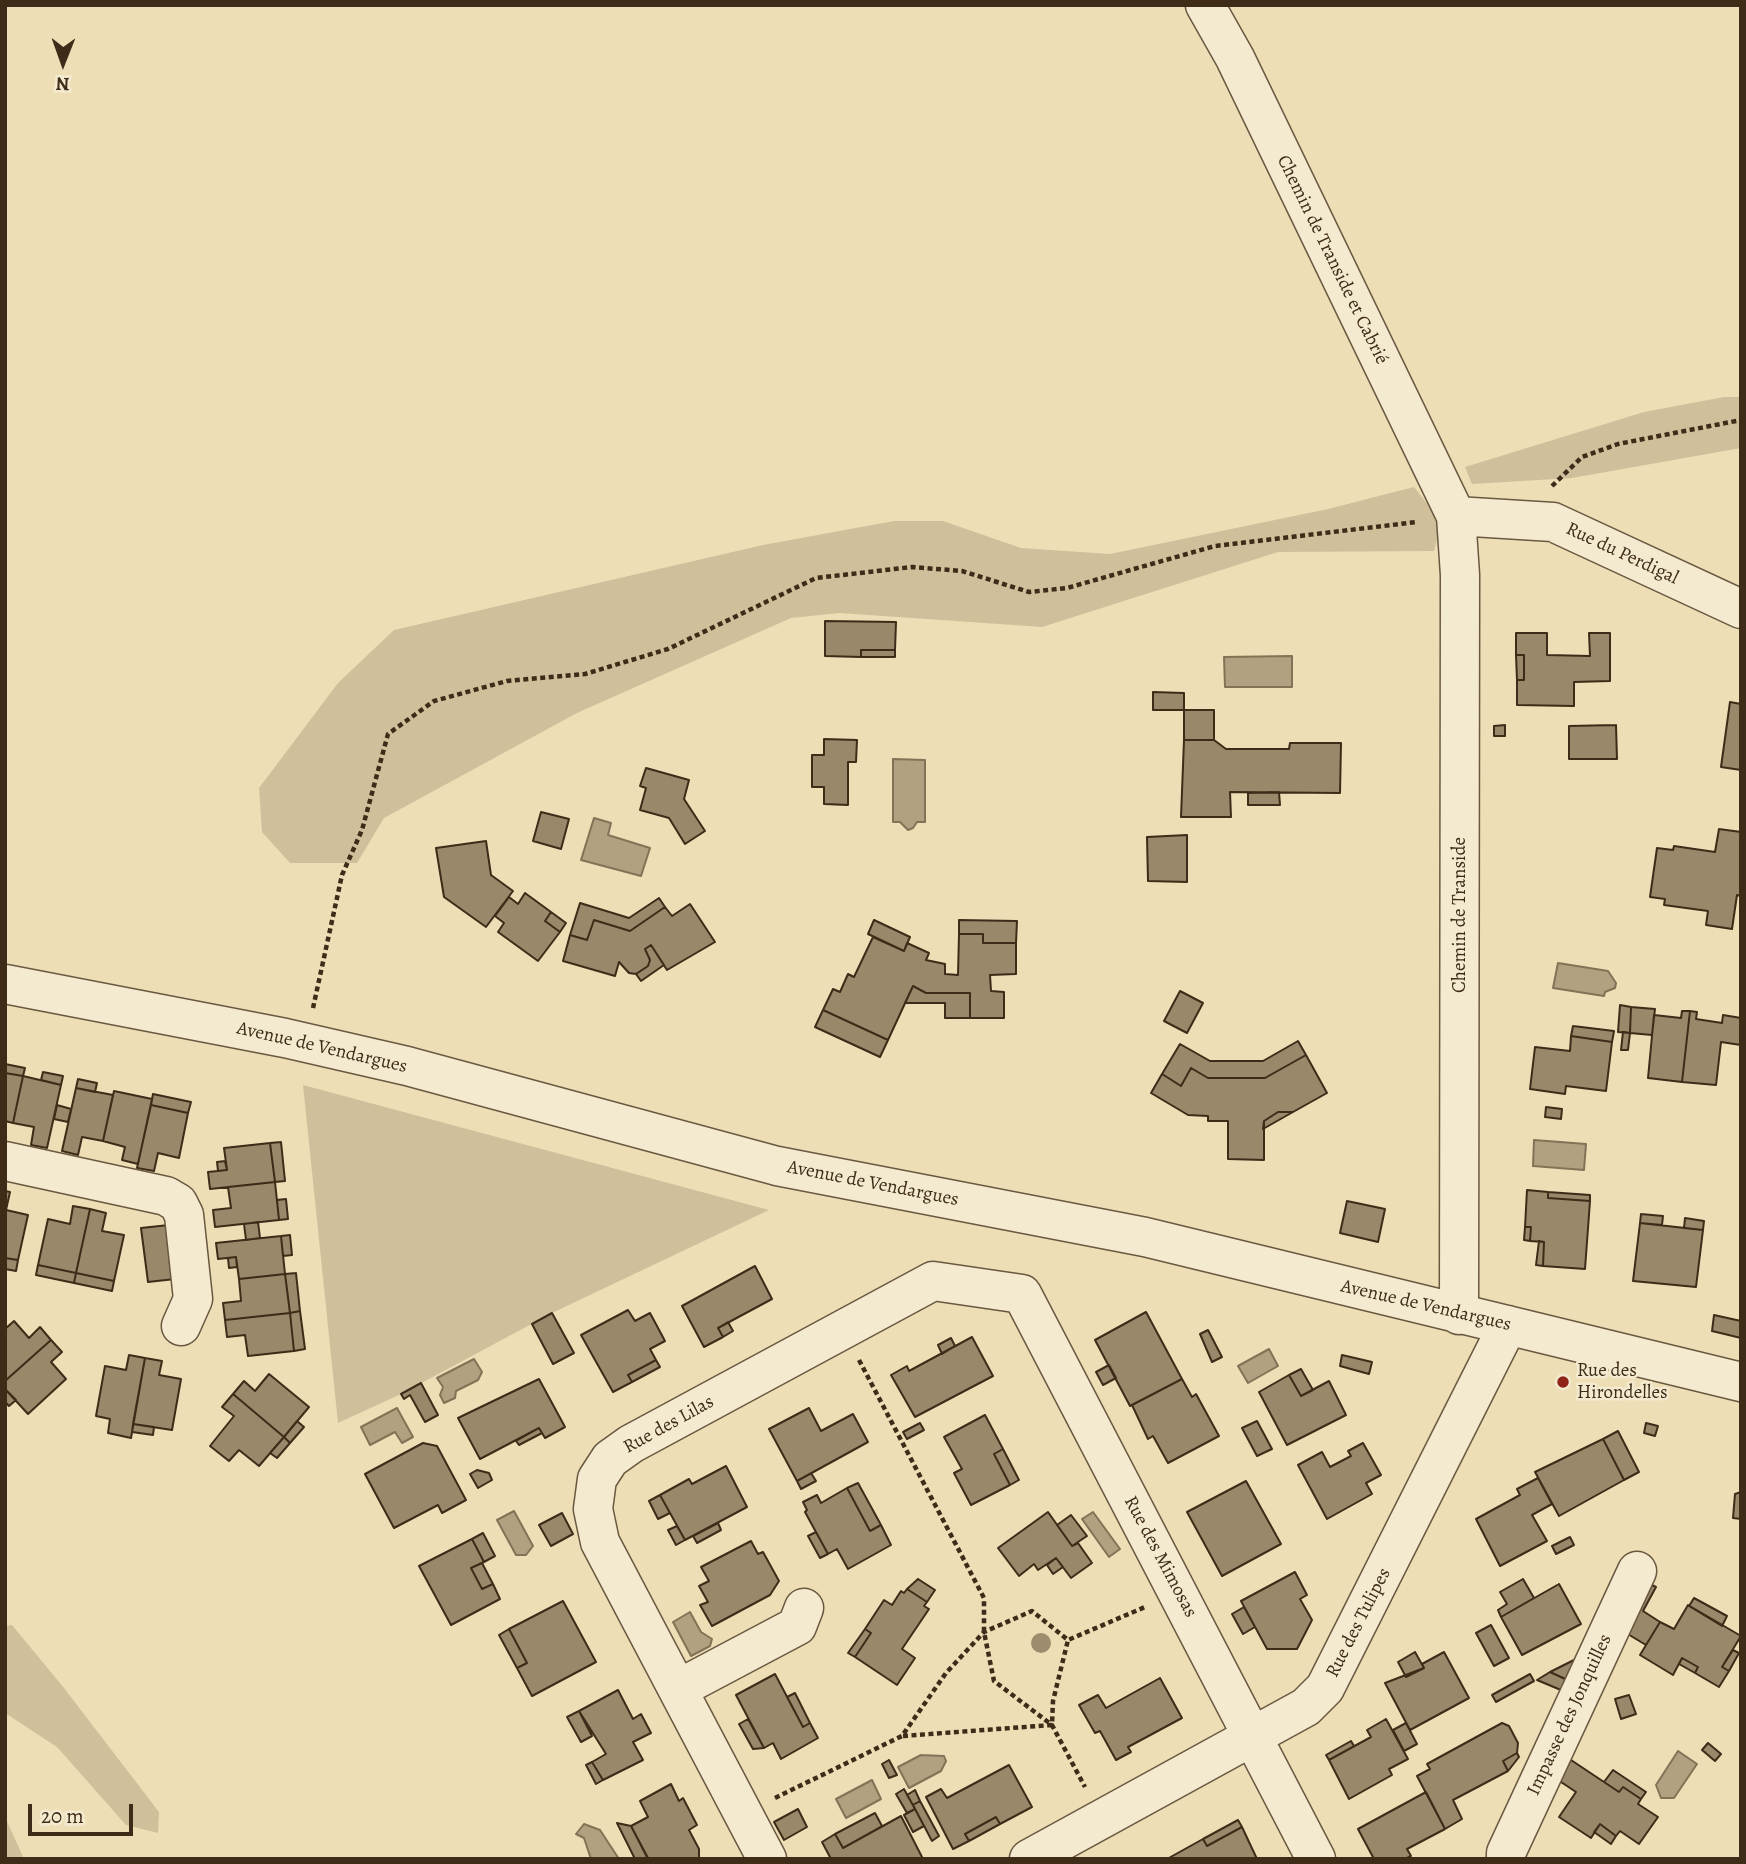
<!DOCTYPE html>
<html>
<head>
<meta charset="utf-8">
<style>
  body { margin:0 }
  #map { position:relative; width:1746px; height:1864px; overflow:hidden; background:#eddeb6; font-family:Alegreya,serif }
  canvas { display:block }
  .frame { position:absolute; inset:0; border:7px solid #3e2b18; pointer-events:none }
  .north { position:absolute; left:28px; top:28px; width:70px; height:70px; -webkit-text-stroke:5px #f3ead0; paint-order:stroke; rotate:181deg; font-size:19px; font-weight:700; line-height:28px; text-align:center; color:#3e2b18 }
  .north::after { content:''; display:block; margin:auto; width:24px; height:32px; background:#3e2b18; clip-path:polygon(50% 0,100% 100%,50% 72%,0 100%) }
  .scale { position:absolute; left:28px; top:1804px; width:105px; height:32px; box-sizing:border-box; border:4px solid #3e2b18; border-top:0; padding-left:9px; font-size:21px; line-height:24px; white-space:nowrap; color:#3e2b18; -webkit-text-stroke:5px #f3ead0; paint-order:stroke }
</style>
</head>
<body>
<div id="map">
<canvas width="1746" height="1864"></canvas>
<div class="frame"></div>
<div class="north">N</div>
<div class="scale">20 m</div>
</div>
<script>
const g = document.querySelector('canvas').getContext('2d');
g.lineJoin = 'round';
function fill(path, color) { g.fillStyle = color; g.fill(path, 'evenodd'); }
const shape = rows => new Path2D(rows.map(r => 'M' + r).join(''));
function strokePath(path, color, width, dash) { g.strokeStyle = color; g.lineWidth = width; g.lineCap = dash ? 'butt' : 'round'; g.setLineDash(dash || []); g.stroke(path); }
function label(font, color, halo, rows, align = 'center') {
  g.font = font + ' Alegreya,serif'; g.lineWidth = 5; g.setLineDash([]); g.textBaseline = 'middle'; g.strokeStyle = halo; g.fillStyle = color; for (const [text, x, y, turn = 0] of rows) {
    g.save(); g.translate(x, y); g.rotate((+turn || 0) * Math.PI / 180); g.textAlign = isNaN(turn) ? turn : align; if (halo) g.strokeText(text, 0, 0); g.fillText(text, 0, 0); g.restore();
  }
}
fill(shape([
  [1724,397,1741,397,1741,448,1572,478,1472,484,1465,467,1644,412],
  [1414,487,1442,523,1434,551,1278,552,1042,627,840,613,791,618,577,713,384,818,357,863,290,863,262,832,259,788,338,683,394,630,763,545,894,521,943,521,1021,548,1110,554,1328,509],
  [303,1085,769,1210,552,1313,401,1394,338,1423],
  [12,1625,64,1688,159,1812,158,1833,126,1825,57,1747,5,1713,5,1626],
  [5,1817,24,1859,5,1859]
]), '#cfc09b');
const water = shape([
  [1292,656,1292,687,1225,687,1224,657,1292,656],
  [893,759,925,760,925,822,917,822,913,828,908,830,900,822,893,822,893,759],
  [594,818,611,823,608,835,650,848,641,876,581,860,594,818],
  [1558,963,1608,971,1616,983,1615,988,1605,992,1604,996,1553,988,1558,963],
  [1534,1140,1586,1144,1584,1170,1533,1166,1534,1140],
  [1269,1349,1278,1366,1248,1383,1238,1366,1269,1349],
  [474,1359,482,1372,478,1380,456,1391,455,1398,444,1403,440,1395,443,1387,437,1378,474,1359],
  [397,1408,413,1437,402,1443,395,1432,370,1445,361,1427,397,1408],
  [514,1511,533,1546,526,1555,516,1555,497,1520,514,1511],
  [1093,1512,1120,1549,1109,1557,1082,1519,1093,1512],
  [690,1612,701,1632,712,1639,710,1646,691,1656,673,1622,690,1612],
  [1678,1751,1697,1764,1674,1798,1661,1798,1656,1785,1678,1751],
  [921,1755,944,1756,946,1761,941,1771,909,1788,898,1767,921,1755],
  [872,1780,881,1799,846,1818,836,1799,872,1780],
  [584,1824,600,1830,619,1859,591,1859,584,1838,576,1834,584,1824]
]);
fill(water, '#b2a180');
strokePath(water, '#847256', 2);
const building = shape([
  [825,621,896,622,895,650,861,650,861,657,825,656,825,621],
  [1516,633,1547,633,1547,655,1590,656,1589,633,1610,633,1610,681,1574,682,1574,706,1517,705,1517,680,1524,680,1524,655,1516,655,1516,633],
  [861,650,895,650,895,657,861,657,861,650],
  [1516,655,1524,655,1524,680,1517,680,1516,655],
  [1153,692,1184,693,1184,710,1153,710,1153,692],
  [1730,702,1741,704,1741,770,1721,767,1730,702],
  [1184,710,1214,710,1214,740,1184,740,1184,710],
  [1505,725,1505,736,1494,736,1494,726,1505,725],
  [1616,725,1617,759,1569,759,1569,726,1616,725],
  [824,739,857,740,856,762,848,762,848,805,824,804,824,787,812,787,812,755,824,755,824,739],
  [1184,740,1214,740,1226,749,1289,749,1290,743,1341,743,1340,793,1230,792,1231,817,1181,817,1184,740],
  [646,768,689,780,684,799,705,831,685,844,669,818,640,810,646,788,640,786,646,768],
  [1279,792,1280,805,1248,805,1248,793,1279,792],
  [541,812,569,819,561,849,533,841,541,812],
  [1719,829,1741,832,1741,896,1737,895,1732,929,1706,925,1708,911,1664,905,1665,899,1650,897,1657,848,1673,850,1674,846,1715,852,1719,829],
  [1187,835,1187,882,1148,881,1147,837,1187,835],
  [486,841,491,875,513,891,486,927,444,897,436,848,486,841],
  [525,893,551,912,545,921,560,932,538,961,498,932,504,923,495,916,509,897,518,904,525,893],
  [659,898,665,907,630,931,594,920,587,940,570,935,580,903,629,918,659,898],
  [690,904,715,942,667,970,651,945,645,949,650,960,648,966,636,974,629,973,619,962,615,976,563,961,570,935,587,940,594,920,630,931,665,907,672,916,690,904],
  [551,912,566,923,560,932,545,921,551,912],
  [874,920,910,937,904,951,868,934,874,920],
  [959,920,1017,921,1016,943,983,943,983,934,959,934,959,920],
  [959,934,983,934,983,943,1016,943,1016,974,990,975,991,991,1004,992,1004,1018,970,1018,970,993,926,993,913,986,888,1040,823,1010,833,989,840,992,848,974,854,977,873,937,904,951,907,943,929,953,926,960,945,964,945,974,958,975,959,934],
  [651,945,664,965,641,981,636,974,648,966,650,960,645,949,651,945],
  [913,986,926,993,970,993,970,1018,945,1018,945,1003,905,1003,913,986],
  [1180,991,1203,1003,1187,1033,1164,1021,1180,991],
  [1620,1005,1631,1007,1630,1033,1618,1032,1620,1005],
  [1631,1007,1655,1009,1652,1035,1630,1033,1631,1007],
  [823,1010,888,1040,880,1057,815,1027,823,1010],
  [1682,1011,1690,1011,1682,1082,1648,1078,1654,1015,1681,1018,1682,1011],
  [1690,1011,1697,1012,1696,1019,1722,1023,1723,1015,1741,1018,1741,1045,1721,1042,1716,1085,1682,1082,1690,1011],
  [1573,1026,1614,1031,1612,1042,1571,1036,1573,1026],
  [1623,1032,1630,1033,1628,1050,1621,1050,1623,1032],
  [1571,1036,1612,1042,1606,1091,1566,1086,1565,1094,1530,1089,1535,1047,1570,1051,1571,1036],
  [1298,1041,1306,1055,1265,1078,1208,1078,1191,1068,1181,1086,1162,1074,1180,1044,1210,1061,1263,1061,1298,1041],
  [1306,1055,1327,1093,1293,1112,1278,1112,1264,1121,1264,1160,1228,1159,1228,1121,1208,1121,1208,1116,1188,1115,1151,1093,1162,1074,1181,1086,1191,1068,1208,1078,1265,1078,1306,1055],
  [5,1064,25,1068,23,1076,5,1073,5,1064],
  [43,1072,63,1076,61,1085,41,1080,43,1072],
  [5,1073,23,1076,13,1123,5,1121,5,1073],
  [23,1076,61,1085,47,1148,31,1145,34,1127,13,1123,23,1076],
  [78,1079,97,1083,95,1092,76,1088,78,1079],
  [76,1088,113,1095,103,1141,82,1137,78,1155,62,1151,76,1088],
  [114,1091,152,1099,138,1164,122,1160,125,1147,103,1141,114,1091],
  [153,1094,191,1102,188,1113,151,1105,153,1094],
  [57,1105,71,1109,68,1122,54,1119,57,1105],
  [151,1105,188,1113,179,1158,158,1153,154,1171,137,1168,151,1105],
  [1546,1107,1562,1109,1561,1119,1545,1117,1546,1107],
  [1278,1112,1293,1112,1263,1129,1264,1121,1278,1112],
  [281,1142,285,1181,275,1182,270,1143,281,1142],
  [270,1143,275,1182,210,1189,208,1172,227,1170,224,1148,270,1143],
  [225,1161,227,1170,218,1171,217,1162,225,1161],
  [275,1182,279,1220,215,1227,213,1210,231,1208,228,1187,275,1182],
  [1527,1190,1548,1192,1548,1198,1590,1201,1585,1269,1543,1266,1544,1242,1530,1241,1531,1227,1525,1227,1527,1190],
  [5,1191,10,1192,6,1210,28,1215,18,1260,5,1258,5,1191],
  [1548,1192,1590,1195,1590,1201,1548,1198,1548,1192],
  [286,1199,288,1219,279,1220,277,1200,286,1199],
  [1347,1201,1385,1209,1378,1242,1340,1233,1347,1201],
  [73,1206,90,1209,76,1273,38,1265,48,1219,70,1224,73,1206],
  [90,1209,106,1213,102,1231,124,1235,114,1281,76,1273,90,1209],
  [1641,1214,1663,1216,1662,1225,1640,1223,1641,1214],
  [1685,1218,1704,1221,1703,1230,1684,1228,1685,1218],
  [258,1222,260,1238,246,1240,244,1224,258,1222],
  [1640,1223,1703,1230,1696,1287,1633,1281,1640,1223],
  [169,1225,175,1279,148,1282,141,1228,169,1225],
  [1525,1227,1531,1227,1530,1241,1524,1240,1525,1227],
  [290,1235,292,1255,283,1256,281,1236,290,1235],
  [281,1236,285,1274,239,1279,236,1257,218,1259,216,1243,281,1236],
  [1539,1241,1544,1242,1543,1266,1536,1265,1539,1241],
  [236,1257,237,1267,229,1268,228,1258,236,1257],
  [5,1258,18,1260,16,1271,5,1269,5,1258],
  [38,1265,76,1273,74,1283,36,1275,38,1265],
  [755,1266,772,1299,718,1328,723,1337,704,1347,682,1306,755,1266],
  [76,1273,114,1281,112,1291,74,1283,76,1273],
  [296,1273,300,1311,290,1313,285,1274,296,1273],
  [285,1274,290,1313,225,1320,223,1303,241,1301,239,1279,285,1274],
  [628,1310,635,1321,650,1313,665,1341,650,1349,656,1360,628,1375,632,1382,613,1392,581,1335,628,1310],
  [300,1311,305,1349,294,1351,290,1313,300,1311],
  [1146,1312,1182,1379,1130,1406,1095,1340,1146,1312],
  [290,1313,294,1351,248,1356,245,1335,227,1337,225,1320,290,1313],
  [552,1313,574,1353,553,1364,532,1324,552,1313],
  [1714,1315,1741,1321,1741,1338,1712,1331,1714,1315],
  [14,1321,29,1338,40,1327,51,1340,5,1381,5,1329,14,1321],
  [728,1322,733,1331,723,1337,718,1328,728,1322],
  [1208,1330,1222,1357,1212,1362,1200,1334,1208,1330],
  [972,1337,993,1376,915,1417,891,1375,907,1366,909,1371,972,1337],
  [951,1338,955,1346,942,1354,938,1345,951,1338],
  [51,1340,62,1352,51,1362,66,1379,28,1414,5,1389,5,1381,51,1340],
  [129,1355,145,1358,131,1438,108,1433,110,1419,96,1416,105,1366,126,1370,129,1355],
  [1342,1355,1372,1362,1369,1374,1340,1366,1342,1355],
  [145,1358,162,1361,159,1375,181,1379,172,1430,133,1424,145,1358],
  [656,1360,660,1367,632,1382,628,1375,656,1360],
  [1109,1365,1116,1378,1103,1385,1096,1372,1109,1365],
  [1301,1369,1313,1390,1301,1396,1289,1375,1301,1369],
  [269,1374,309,1407,284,1437,233,1394,244,1381,255,1391,269,1374],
  [1289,1375,1301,1396,1329,1381,1346,1415,1287,1445,1259,1392,1289,1375],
  [539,1379,565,1427,545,1438,539,1428,480,1459,458,1418,539,1379],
  [1182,1379,1192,1397,1196,1394,1219,1436,1168,1463,1153,1436,1148,1439,1132,1405,1182,1379],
  [421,1383,438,1415,425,1422,410,1395,404,1399,401,1394,421,1383],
  [5,1389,16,1400,9,1406,5,1402,5,1389],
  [233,1394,284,1437,259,1466,239,1450,229,1461,210,1446,234,1416,222,1407,233,1394],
  [809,1408,821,1431,853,1414,868,1442,797,1481,769,1429,809,1408],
  [985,1415,1003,1449,994,1454,1010,1485,971,1505,954,1473,962,1469,944,1437,985,1415],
  [297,1421,304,1427,290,1443,284,1437,297,1421],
  [1257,1421,1272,1449,1257,1456,1242,1428,1257,1421],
  [920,1423,924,1430,907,1439,903,1432,920,1423],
  [1646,1423,1658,1426,1655,1436,1644,1433,1646,1423],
  [133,1424,154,1427,153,1435,132,1432,133,1424],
  [539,1428,542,1433,519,1445,516,1441,539,1428],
  [1618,1431,1639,1472,1624,1480,1603,1439,1618,1431],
  [284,1437,290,1443,277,1458,270,1453,284,1437],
  [1603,1439,1624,1480,1559,1516,1535,1472,1603,1439],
  [423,1443,437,1446,466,1500,442,1513,438,1505,394,1528,365,1474,423,1443],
  [1363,1443,1381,1475,1366,1483,1372,1494,1327,1519,1298,1465,1322,1452,1330,1467,1351,1456,1348,1451,1363,1443],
  [1003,1449,1019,1480,1010,1485,994,1454,1003,1449],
  [726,1466,747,1507,685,1540,660,1495,689,1479,692,1484,726,1466],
  [477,1470,489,1473,492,1480,478,1488,470,1474,477,1470],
  [811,1473,816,1481,801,1489,797,1481,811,1473],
  [1538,1478,1552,1504,1532,1515,1547,1541,1500,1566,1476,1519,1520,1495,1517,1489,1538,1478],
  [1246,1481,1281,1544,1222,1576,1187,1512,1246,1481],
  [858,1483,881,1525,870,1531,847,1488,858,1483],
  [847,1488,870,1531,881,1525,891,1545,848,1569,837,1549,828,1554,805,1512,807,1510,803,1502,817,1495,821,1503,847,1488],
  [1741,1492,1741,1519,1733,1518,1735,1494,1741,1492],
  [660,1495,670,1513,658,1519,649,1501,660,1495],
  [1048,1512,1072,1546,1078,1543,1092,1563,1071,1578,1056,1558,1038,1570,1034,1564,1019,1576,998,1548,1048,1512],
  [562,1513,573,1534,551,1546,539,1525,562,1513],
  [1071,1515,1087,1536,1072,1546,1057,1525,1071,1515],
  [718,1523,721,1530,697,1543,693,1536,718,1523],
  [677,1526,685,1540,676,1545,668,1530,677,1526],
  [816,1532,828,1554,820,1558,808,1536,816,1532],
  [483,1533,495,1556,484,1562,472,1539,483,1533],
  [1570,1537,1574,1545,1556,1554,1552,1546,1570,1537],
  [472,1539,484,1562,471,1568,482,1589,493,1584,500,1599,451,1625,419,1566,472,1539],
  [751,1541,758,1554,763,1552,779,1581,770,1595,712,1626,700,1605,708,1602,699,1586,709,1581,701,1567,751,1541],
  [1056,1558,1063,1567,1053,1574,1047,1565,1056,1558],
  [482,1563,493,1584,482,1589,471,1568,482,1563],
  [1295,1572,1307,1595,1300,1599,1312,1620,1297,1649,1267,1649,1241,1601,1295,1572],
  [918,1579,935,1590,927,1602,907,1589,918,1579],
  [1523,1579,1534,1598,1501,1617,1498,1610,1507,1604,1500,1592,1523,1579],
  [1642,1580,1656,1587,1643,1611,1660,1622,1646,1645,1621,1630,1642,1580],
  [1559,1584,1581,1624,1522,1655,1501,1617,1559,1584],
  [907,1589,927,1602,924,1606,929,1609,902,1649,915,1658,897,1685,855,1657,871,1633,865,1629,884,1600,892,1605,901,1591,904,1593,907,1589],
  [1694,1598,1727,1616,1722,1626,1689,1606,1694,1598],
  [563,1601,596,1662,532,1696,517,1668,527,1663,509,1629,563,1601],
  [1688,1605,1741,1636,1722,1667,1729,1671,1719,1687,1695,1673,1698,1667,1682,1658,1673,1675,1640,1655,1660,1622,1674,1629,1688,1605],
  [1244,1607,1255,1627,1243,1634,1232,1614,1244,1607],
  [1491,1625,1509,1658,1494,1666,1476,1633,1491,1625],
  [509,1629,527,1663,517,1668,499,1635,509,1629],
  [865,1629,871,1633,855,1657,848,1653,865,1629],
  [1733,1650,1739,1653,1729,1671,1722,1667,1733,1650],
  [1415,1652,1424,1668,1406,1677,1398,1662,1415,1652],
  [1444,1652,1469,1698,1410,1730,1385,1683,1424,1668,1422,1664,1444,1652],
  [1588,1653,1574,1683,1550,1672,1588,1653],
  [1682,1658,1698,1667,1695,1673,1679,1664,1682,1658],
  [1550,1672,1574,1683,1568,1693,1537,1680,1550,1672],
  [775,1674,803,1727,810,1723,818,1738,781,1759,773,1743,764,1748,736,1695,775,1674],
  [1530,1674,1534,1681,1496,1702,1492,1695,1530,1674],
  [1160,1678,1182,1718,1128,1747,1131,1752,1116,1760,1100,1731,1095,1733,1079,1705,1098,1695,1106,1708,1160,1678],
  [618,1690,633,1719,641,1714,651,1733,633,1742,643,1760,603,1780,592,1762,606,1754,579,1711,618,1690],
  [795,1693,810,1723,803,1727,787,1697,795,1693],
  [1629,1695,1636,1714,1621,1719,1615,1699,1629,1695],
  [579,1711,592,1736,581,1742,567,1717,579,1711],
  [748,1719,764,1748,753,1749,739,1724,748,1719],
  [1386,1719,1408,1759,1389,1769,1392,1775,1349,1799,1329,1760,1371,1737,1367,1730,1386,1719],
  [1406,1723,1417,1744,1404,1751,1393,1730,1406,1723],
  [1502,1723,1509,1726,1518,1743,1517,1753,1503,1761,1508,1771,1453,1800,1462,1819,1445,1829,1417,1776,1430,1769,1427,1764,1502,1723],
  [1351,1741,1354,1746,1329,1760,1326,1755,1351,1741],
  [1708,1743,1721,1754,1715,1761,1702,1750,1708,1743],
  [1517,1753,1519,1757,1508,1771,1503,1761,1517,1753],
  [889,1760,897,1775,889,1778,882,1764,889,1760],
  [1571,1760,1619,1792,1623,1787,1641,1799,1638,1804,1658,1817,1639,1844,1620,1831,1616,1836,1600,1824,1591,1838,1559,1817,1576,1792,1558,1780,1571,1760],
  [592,1762,603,1780,596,1784,586,1765,592,1762],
  [1009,1765,1032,1807,1000,1824,996,1817,965,1834,969,1841,953,1849,926,1797,941,1789,947,1798,1009,1765],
  [1613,1770,1646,1792,1641,1799,1623,1787,1619,1792,1604,1782,1613,1770],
  [671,1784,679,1801,683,1798,697,1825,689,1830,699,1849,699,1859,648,1859,631,1826,648,1817,640,1801,671,1784],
  [904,1789,915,1809,907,1813,896,1794,904,1789],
  [915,1790,920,1801,913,1805,907,1795,915,1790],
  [1426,1792,1445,1829,1407,1849,1411,1856,1405,1859,1374,1859,1358,1829,1426,1792],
  [920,1801,939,1836,932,1841,913,1805,920,1801],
  [798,1809,807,1827,784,1840,774,1822,798,1809],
  [915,1809,924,1826,913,1832,904,1815,915,1809],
  [875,1813,882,1826,843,1848,835,1834,875,1813],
  [901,1816,923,1859,831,1859,822,1842,835,1834,843,1848,901,1816],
  [996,1817,1000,1824,969,1841,965,1834,996,1817],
  [1238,1820,1242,1827,1207,1846,1203,1839,1238,1820],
  [617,1823,631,1826,648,1858,635,1859,617,1823],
  [1600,1824,1616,1836,1611,1844,1594,1832,1600,1824],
  [1242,1827,1257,1859,1167,1859,1203,1839,1207,1846,1242,1827]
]);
fill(building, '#99886a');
strokePath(building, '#3e2b18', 2);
const minor = shape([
  [1205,5,1235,58,1456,516,1460,575,1459,1315],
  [1456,516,1553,522,1741,609],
  [5,984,285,1038,407,1066,777,1166,1145,1237,1741,1382],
  [5,1161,166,1196,178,1203,184,1215,193,1299,181,1326],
  [678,1689,797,1626,804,1608],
  [767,1859,600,1542,593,1509,597,1479,610,1459,631,1444,933,1281,1022,1294,1316,1859],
  [1029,1859,1306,1707,1325,1688,1508,1325],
  [1506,1859,1506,1853,1637,1571]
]);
strokePath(minor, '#6a5840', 41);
strokePath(shape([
  [1552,486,1582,457,1618,444,1741,420],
  [313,1008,342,875,362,830,388,734,434,701,507,681,585,674,668,649,816,578,912,567,962,571,1029,592,1067,588,1215,546,1417,522],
  [859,1360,984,1598,984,1632,994,1681,1052,1725,1085,1787],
  [903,1736,1052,1725,1053,1701,1068,1640],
  [775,1798,902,1736,946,1673,984,1632,1032,1611,1068,1640,1145,1607]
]), '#3e2b18', 4.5, [5, 3.5]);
strokePath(minor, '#f3ead0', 38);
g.fillStyle = '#9d8c6d';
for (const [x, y] of [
  [1041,1643]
]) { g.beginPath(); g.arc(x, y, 10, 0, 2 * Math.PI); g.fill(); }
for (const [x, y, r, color] of [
  [1563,1382,7,"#8f2418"]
]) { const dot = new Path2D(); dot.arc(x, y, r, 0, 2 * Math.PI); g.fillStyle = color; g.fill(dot); strokePath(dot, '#f3ead0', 2.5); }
label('19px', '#3e2b18', '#f3ead0', [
  ["Chemin de Transide et Cabrié",1332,260,64],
  ["Rue du Perdigal",1622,554,25],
  ["Chemin de Transide",1460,915,-90],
  ["Avenue de Vendargues",322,1048,13],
  ["Avenue de Vendargues",873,1184,11],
  ["Avenue de Vendargues",1426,1306,13],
  ["Rue des Lilas",669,1425,-29],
  ["Rue des Mimosas",1160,1557,62],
  ["Rue des Tulipes",1359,1623,-63],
  ["Impasse des Jonquilles",1570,1715,-65]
]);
label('19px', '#3e2b18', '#f3ead0', [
  ["Rue des",1577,1371],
  ["Hirondelles",1577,1393]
], 'left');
</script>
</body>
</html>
